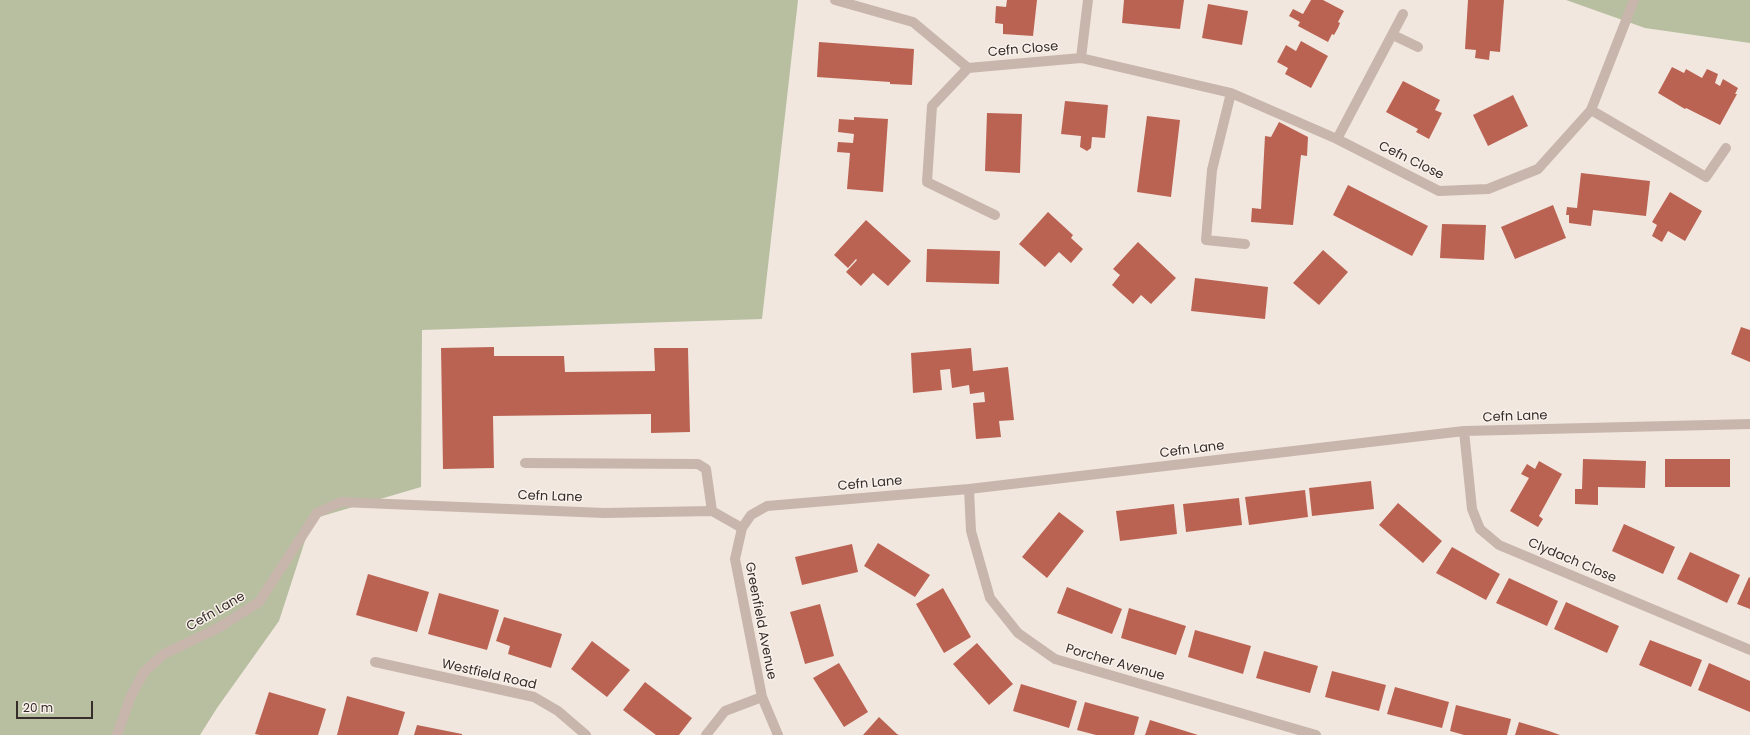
<!DOCTYPE html>
<html>
<head>
<meta charset="utf-8">
<style>
  body { margin:0 }
  #map { position:relative; width:1750px; height:735px; overflow:hidden; background:#f1e7df; font-family:Poppins,sans-serif }
  canvas { display:block }
  .scale { position:absolute; left:16px; top:701px; width:77px; height:18px; box-sizing:border-box; border:2px solid #372d2a; border-top:0; padding-left:5px; font-size:12px; line-height:14px; white-space:nowrap; color:#372d2a; -webkit-text-stroke:3px #f9f1eb; paint-order:stroke }
</style>
</head>
<body>
<div id="map">
<canvas width="1750" height="735"></canvas>
<div class="scale">20 m</div>
</div>
<script>
const g = document.querySelector('canvas').getContext('2d');
g.lineJoin = 'round';
function fill(path, color) { g.fillStyle = color; g.fill(path, 'evenodd'); }
const shape = rows => new Path2D(rows.map(r => 'M' + r).join(''));
function strokePath(path, color, width, dash) { g.strokeStyle = color; g.lineWidth = width; g.lineCap = dash ? 'butt' : 'round'; g.setLineDash(dash || []); g.stroke(path); }
function label(font, color, halo, rows, align = 'center') {
  g.font = font + ' Poppins,sans-serif'; g.lineWidth = 3; g.setLineDash([]); g.textBaseline = 'middle'; g.strokeStyle = halo; g.fillStyle = color; for (const [text, x, y, turn = 0] of rows) {
    g.save(); g.translate(x, y); g.rotate((+turn || 0) * Math.PI / 180); g.textAlign = isNaN(turn) ? turn : align; if (halo) g.strokeText(text, 0, 0); g.fillText(text, 0, 0); g.restore();
  }
}
fill(shape([
  [0,0,798,0,762,319,422,330,421,487,312,519,279,621,217,708,200,735,0,735],
  [1566,0,1750,0,1750,43,1645,28]
]), '#b7bfa0');
fill(shape([
  [1007,0,1037,0,1033,36,1003,34,1003,24,995,23,996,6,1006,7],
  [1124,0,1184,0,1180,29,1122,23],
  [1311,0,1323,0,1344,11,1338,22,1340,23,1338,28,1334,35,1332,34,1328,42,1298,26,1300,22,1289,16,1293,9,1303,14],
  [1468,0,1504,0,1500,52,1490,51,1489,60,1475,58,1476,50,1465,49],
  [1208,4,1248,11,1242,45,1202,38],
  [1301,41,1328,56,1311,88,1285,74,1288,68,1277,62,1286,45,1296,51],
  [819,42,914,49,912,85,890,84,890,82,817,77],
  [1672,67,1684,73,1686,69,1702,78,1707,69,1718,74,1715,83,1720,86,1723,79,1738,88,1735,94,1737,94,1720,125,1686,108,1685,109,1658,93],
  [1403,81,1440,100,1435,110,1442,113,1429,139,1416,132,1418,129,1386,112],
  [1513,95,1528,126,1488,146,1473,115],
  [1065,101,1108,105,1105,138,1092,137,1091,148,1087,151,1080,147,1081,136,1061,134],
  [987,113,1022,114,1020,173,985,171],
  [1147,116,1180,120,1171,197,1137,192],
  [854,117,888,119,883,192,847,189,850,153,837,152,838,142,853,143,854,134,838,132,839,119,854,120],
  [1279,122,1308,137,1307,156,1301,155,1293,225,1251,222,1252,208,1261,209,1265,136,1271,137],
  [1581,173,1650,181,1646,216,1593,210,1591,226,1569,223,1569,215,1566,215,1567,207,1577,208],
  [1348,185,1428,226,1412,256,1333,215],
  [1670,192,1702,211,1685,241,1668,231,1662,242,1652,236,1657,225,1652,222],
  [1553,205,1566,238,1515,259,1501,227],
  [1048,212,1073,235,1071,238,1083,249,1071,263,1059,252,1045,267,1019,244],
  [866,220,911,261,888,286,873,273,861,286,846,272,857,260,856,259,848,268,834,255],
  [1442,224,1486,225,1484,260,1440,258],
  [1138,242,1176,278,1151,304,1141,295,1133,304,1112,285,1120,275,1113,269],
  [927,249,1000,251,999,284,926,282],
  [1323,250,1348,272,1319,305,1293,283],
  [1195,278,1268,287,1265,319,1191,311],
  [1741,327,1750,330,1750,362,1731,354],
  [494,347,494,356,564,356,565,372,655,371,654,348,688,348,690,432,651,433,651,414,493,416,494,468,443,469,441,348],
  [971,348,973,371,1008,367,1014,420,999,421,1001,437,976,439,973,403,985,402,984,392,970,394,969,385,952,388,950,369,940,370,942,390,913,393,911,353],
  [1583,459,1646,461,1645,488,1598,487,1598,505,1575,504,1575,489,1582,489],
  [1665,459,1730,459,1730,487,1665,487],
  [1539,461,1562,474,1539,516,1543,519,1538,527,1510,511,1529,478,1521,474,1527,464,1535,469],
  [1371,481,1374,509,1312,516,1309,488],
  [1305,490,1308,517,1249,525,1245,497],
  [1239,498,1242,525,1186,532,1183,504],
  [1398,503,1442,541,1423,563,1379,525],
  [1174,504,1177,534,1120,541,1116,511],
  [1059,512,1084,531,1047,578,1022,557],
  [1624,524,1675,547,1663,574,1612,551],
  [878,543,930,575,915,597,864,566],
  [852,544,858,572,802,585,795,557],
  [1452,547,1500,574,1486,600,1436,573],
  [1690,552,1740,575,1727,603,1677,579],
  [368,574,429,592,417,632,356,615],
  [1749,577,1750,578,1750,609,1737,604],
  [1509,578,1558,601,1547,626,1496,603],
  [1067,587,1122,609,1112,634,1057,613],
  [943,588,971,637,944,653,916,604],
  [439,593,499,610,487,650,428,634],
  [1566,602,1619,626,1607,653,1554,629],
  [820,604,834,656,805,664,790,612],
  [1129,608,1186,626,1176,655,1121,638],
  [504,617,562,634,551,668,508,654,510,646,496,641],
  [1195,630,1251,646,1243,674,1188,657],
  [1650,640,1702,660,1691,687,1639,665],
  [592,641,630,670,607,697,571,669],
  [977,643,1013,684,989,705,953,664],
  [1264,651,1318,666,1310,693,1256,678],
  [839,663,868,712,844,727,813,678],
  [1709,663,1750,681,1750,712,1698,690],
  [1332,671,1386,685,1379,711,1325,697],
  [645,682,692,718,679,735,656,735,623,710],
  [1021,684,1077,701,1069,728,1013,711],
  [1395,687,1449,702,1442,728,1387,714],
  [269,692,326,709,318,735,260,735,255,734],
  [347,696,405,712,398,735,337,735],
  [1085,702,1139,717,1134,735,1096,735,1077,730],
  [1456,705,1511,719,1507,735,1464,735,1450,731],
  [879,717,897,734,899,735,863,735],
  [1150,720,1198,735,1145,735],
  [1519,722,1549,731,1560,735,1515,735],
  [417,725,462,734,462,735,414,735]
]), '#bb6353');
strokePath(shape([
  [525,463,698,464,706,469,712,511]
]), '#c8b6ac', 10);
strokePath(shape([
  [835,0,913,22,968,68,1081,58,1231,93,1337,139],
  [1403,14,1337,139,1439,191,1488,189,1538,169,1591,110,1634,0],
  [1393,35,1418,47],
  [1081,58,1088,0],
  [968,68,932,106,927,182,995,215],
  [1231,93,1212,170,1206,240,1245,244],
  [1591,110,1706,177,1726,148],
  [1464,431,1472,509,1480,529,1499,545,1750,650],
  [969,489,971,531,990,598,1018,633,1055,659,1316,735],
  [375,662,534,697,558,711,586,735],
  [762,697,778,735],
  [117,735,131,696,144,672,164,654,218,628,259,602,317,513,341,502,604,513,712,511,742,528],
  [706,735,725,711,762,697,735,559,742,528,751,515,767,506,969,489,1464,431,1750,424]
]), '#c8b6ac', 10);
label('13px', '#372d2a', '#f9f1eb', [
  ["Cefn Close",1023,50,-5],
  ["Cefn Close",1411,161,26],
  ["Cefn Lane",1515,417,-2],
  ["Cefn Lane",1192,450,-7],
  ["Cefn Lane",870,484,-5],
  ["Cefn Lane",550,497,2],
  ["Clydach Close",1572,561,23],
  ["Cefn Lane",216,612,-30],
  ["Greenfield Avenue",760,621,79],
  ["Porcher Avenue",1115,663,16],
  ["Westfield Road",489,675,13]
]);
</script>
</body>
</html>
